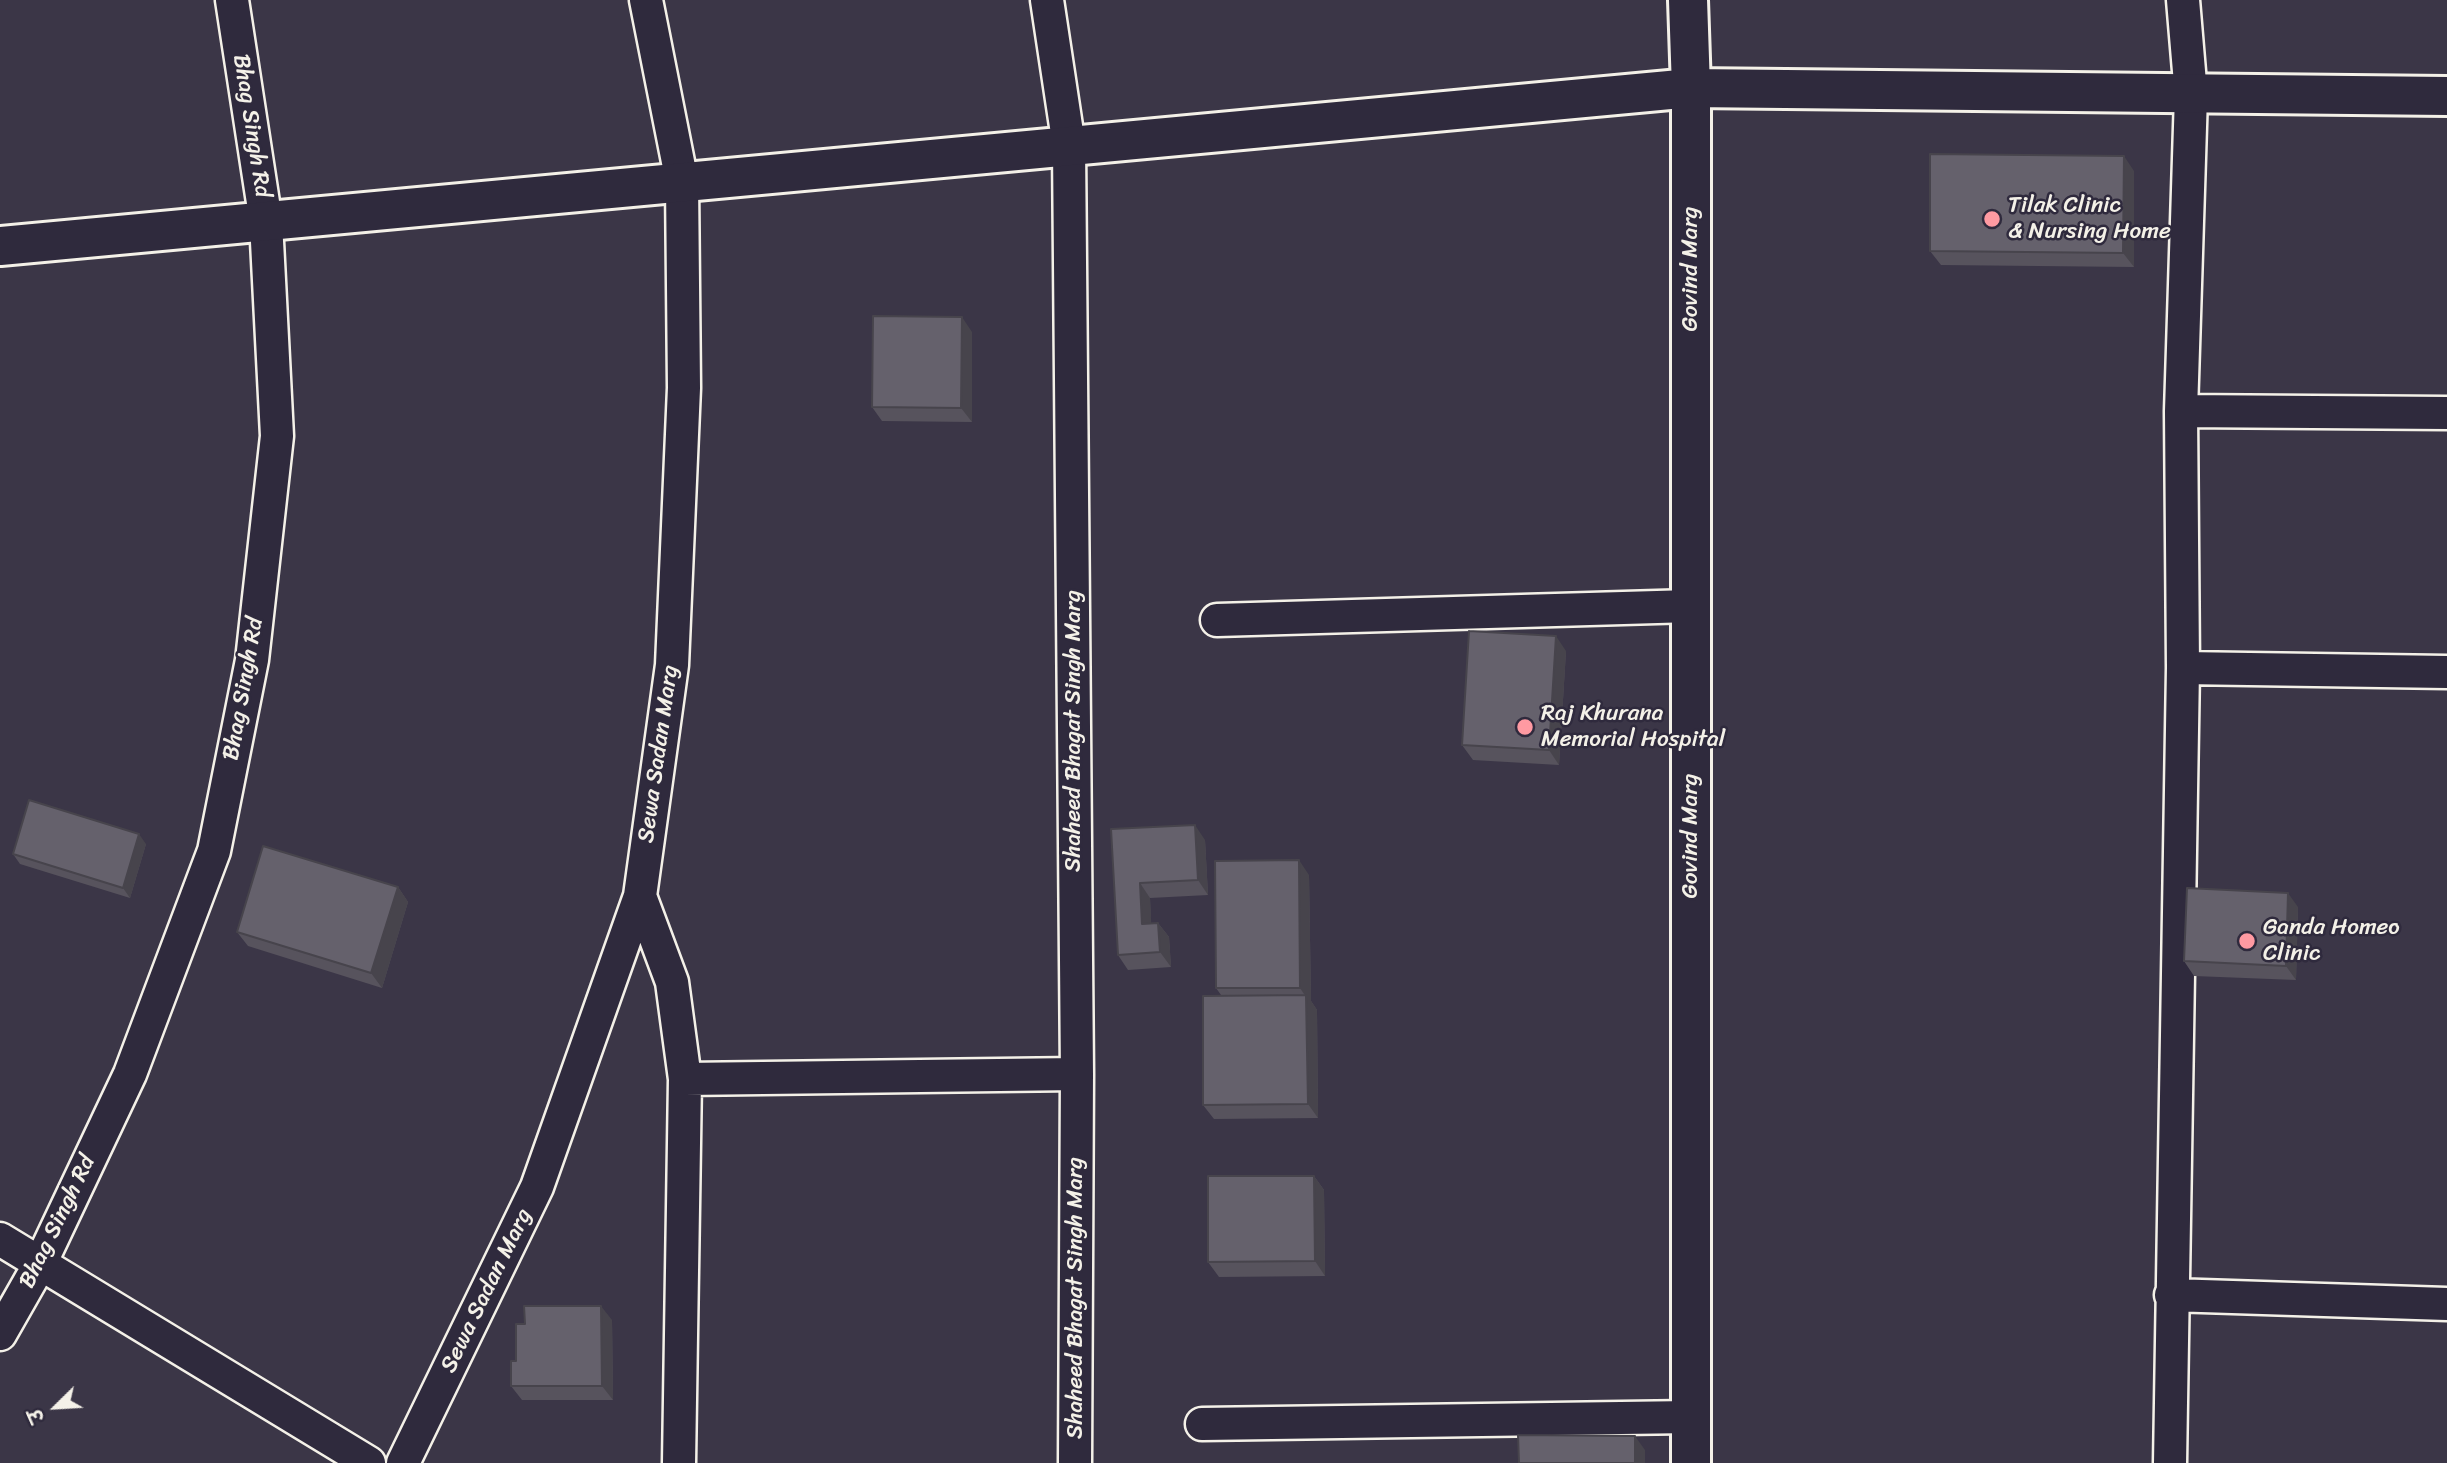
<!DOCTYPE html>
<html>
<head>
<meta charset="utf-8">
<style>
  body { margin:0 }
  #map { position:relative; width:2447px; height:1463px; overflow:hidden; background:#3b3647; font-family:Sriracha,"Playpen Sans Deva",sans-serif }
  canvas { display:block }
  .north { position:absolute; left:21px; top:1372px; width:70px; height:70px; -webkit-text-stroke:5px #2f2a3d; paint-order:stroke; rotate:246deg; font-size:19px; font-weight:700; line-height:28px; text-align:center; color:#f4f1e8 }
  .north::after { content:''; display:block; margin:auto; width:24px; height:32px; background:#f4f1e8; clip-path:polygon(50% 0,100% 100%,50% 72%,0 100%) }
</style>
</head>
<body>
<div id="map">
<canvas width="2447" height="1463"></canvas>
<div class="north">उ</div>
</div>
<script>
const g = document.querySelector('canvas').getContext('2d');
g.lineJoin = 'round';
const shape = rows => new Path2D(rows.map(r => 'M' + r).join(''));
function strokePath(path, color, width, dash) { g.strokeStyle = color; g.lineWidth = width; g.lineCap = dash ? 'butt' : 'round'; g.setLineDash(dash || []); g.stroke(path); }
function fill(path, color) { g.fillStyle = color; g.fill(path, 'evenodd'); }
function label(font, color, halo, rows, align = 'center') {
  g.font = font + ' Sriracha,sans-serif'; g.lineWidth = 5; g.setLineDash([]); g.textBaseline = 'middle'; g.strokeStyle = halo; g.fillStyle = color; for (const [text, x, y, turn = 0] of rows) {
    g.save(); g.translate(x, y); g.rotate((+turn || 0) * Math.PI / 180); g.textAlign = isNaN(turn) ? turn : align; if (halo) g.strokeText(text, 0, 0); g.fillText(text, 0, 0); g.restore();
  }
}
const minor = shape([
  [1047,0,1069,146,1077,1074,1075,1463],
  [2181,411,2447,413],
  [1217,620,1691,606],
  [2183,668,2447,672],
  [640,896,672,982,685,1079,679,1463],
  [685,1079,1077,1074],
  [0,1239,369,1463],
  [2171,1295,2447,1304],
  [0,1334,41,1262,130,1074,214,851,252,660,277,436,266,222,232,0],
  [1202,1424,1691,1417],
  [403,1463,537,1187,640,896,672,665,684,388,682,182,646,0],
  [2170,1463,2183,668,2181,411,2191,95,2183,0]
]);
const tertiary = shape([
  [1688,0,1691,88,1691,1463],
  [0,246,1691,88,2447,96]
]);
strokePath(minor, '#f4f1e8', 37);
strokePath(tertiary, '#f4f1e8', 44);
strokePath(minor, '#2f2a3d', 32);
strokePath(tertiary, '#2f2a3d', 38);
fill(shape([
  [2134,171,2134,267,1941,265,1930,251],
  [972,332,972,422,882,421,872,407],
  [1566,651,1559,765,1473,760,1462,745],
  [1111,829,1205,840,1208,895,1150,898,1151,923,1158,923,1169,937,1171,967,1128,970,1118,955],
  [146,844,130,898,20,864,13,854],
  [1309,875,1311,1001,1317,1010,1318,1118,1214,1119,1203,1105,1221,995,1216,988],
  [398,887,408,902,382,988,248,946,237,932],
  [2298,907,2296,980,2194,976,2184,961],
  [1314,1176,1324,1190,1325,1276,1219,1277,1208,1262],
  [612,1320,613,1400,522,1400,511,1386,525,1324]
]), '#57535d');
fill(shape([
  [2124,156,2134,171,2134,267,2123,253],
  [962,317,972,332,972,422,961,408],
  [1556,636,1566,651,1559,765,1549,750],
  [1195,825,1205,840,1208,895,1198,880],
  [139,834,146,844,130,898,123,888],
  [1299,860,1309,875,1311,1001,1317,1010,1318,1118,1308,1104,1306,997,1300,988],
  [1140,883,1150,898,1152,938,1142,924],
  [398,887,408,902,382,988,371,973],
  [2288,893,2298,907,2296,980,2286,966],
  [1158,923,1169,937,1171,967,1160,952],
  [1314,1176,1324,1190,1325,1276,1315,1261],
  [601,1306,612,1320,613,1400,602,1386],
  [1635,1436,1645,1450,1645,1463,1635,1463]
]), '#47444c');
const building = shape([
  [1930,154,2124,156,2123,253,1930,251,1930,154],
  [873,316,962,317,961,408,872,407,873,316],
  [1469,631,1556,636,1549,750,1462,745,1469,631],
  [29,800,139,834,123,888,13,854,29,800],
  [1195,825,1198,880,1140,883,1142,924,1158,923,1160,952,1118,955,1111,829,1195,825],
  [263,846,398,887,371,973,237,932,263,846],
  [1299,860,1300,988,1216,988,1215,861,1299,860],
  [2187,888,2288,893,2286,966,2184,961,2187,888],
  [1306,995,1308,1104,1203,1105,1203,996,1306,995],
  [1208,1176,1314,1176,1315,1261,1208,1262,1208,1176],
  [524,1306,601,1306,602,1386,511,1386,511,1361,516,1361,516,1324,525,1324,524,1306],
  [1518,1435,1635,1436,1635,1463,1519,1463,1518,1435]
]);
fill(building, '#65616c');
strokePath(building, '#47444c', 2);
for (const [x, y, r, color] of [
  [1992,219,9,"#ff9aa2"],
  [1525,727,9,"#ff9aa2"],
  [2247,941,9,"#ff9aa2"]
]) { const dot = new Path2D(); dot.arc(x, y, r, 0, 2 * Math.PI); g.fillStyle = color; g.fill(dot); strokePath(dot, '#2f2a3d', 2.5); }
label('23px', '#f4f1e8', '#2f2a3d', [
  ["Bhag Singh Rd",251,126,81],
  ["Govind Marg",1691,269,-90],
  ["Bhag Singh Rd",244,689,-80],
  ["Shaheed Bhagat Singh Marg",1074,731,-90],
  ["Sewa Sadan Marg",659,754,-82],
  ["Govind Marg",1691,836,-90],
  ["Bhag Singh Rd",58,1222,-64],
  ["Sewa Sadan Marg",487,1291,-64],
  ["Shaheed Bhagat Singh Marg",1076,1298,-90]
]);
label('23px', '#f4f1e8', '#2f2a3d', [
  ["Tilak Clinic",2008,206],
  ["& Nursing Home",2008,232],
  ["Raj Khurana",1541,714],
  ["Memorial Hospital",1541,740],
  ["Ganda Homeo",2263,928],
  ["Clinic",2263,954]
], 'left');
</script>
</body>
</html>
